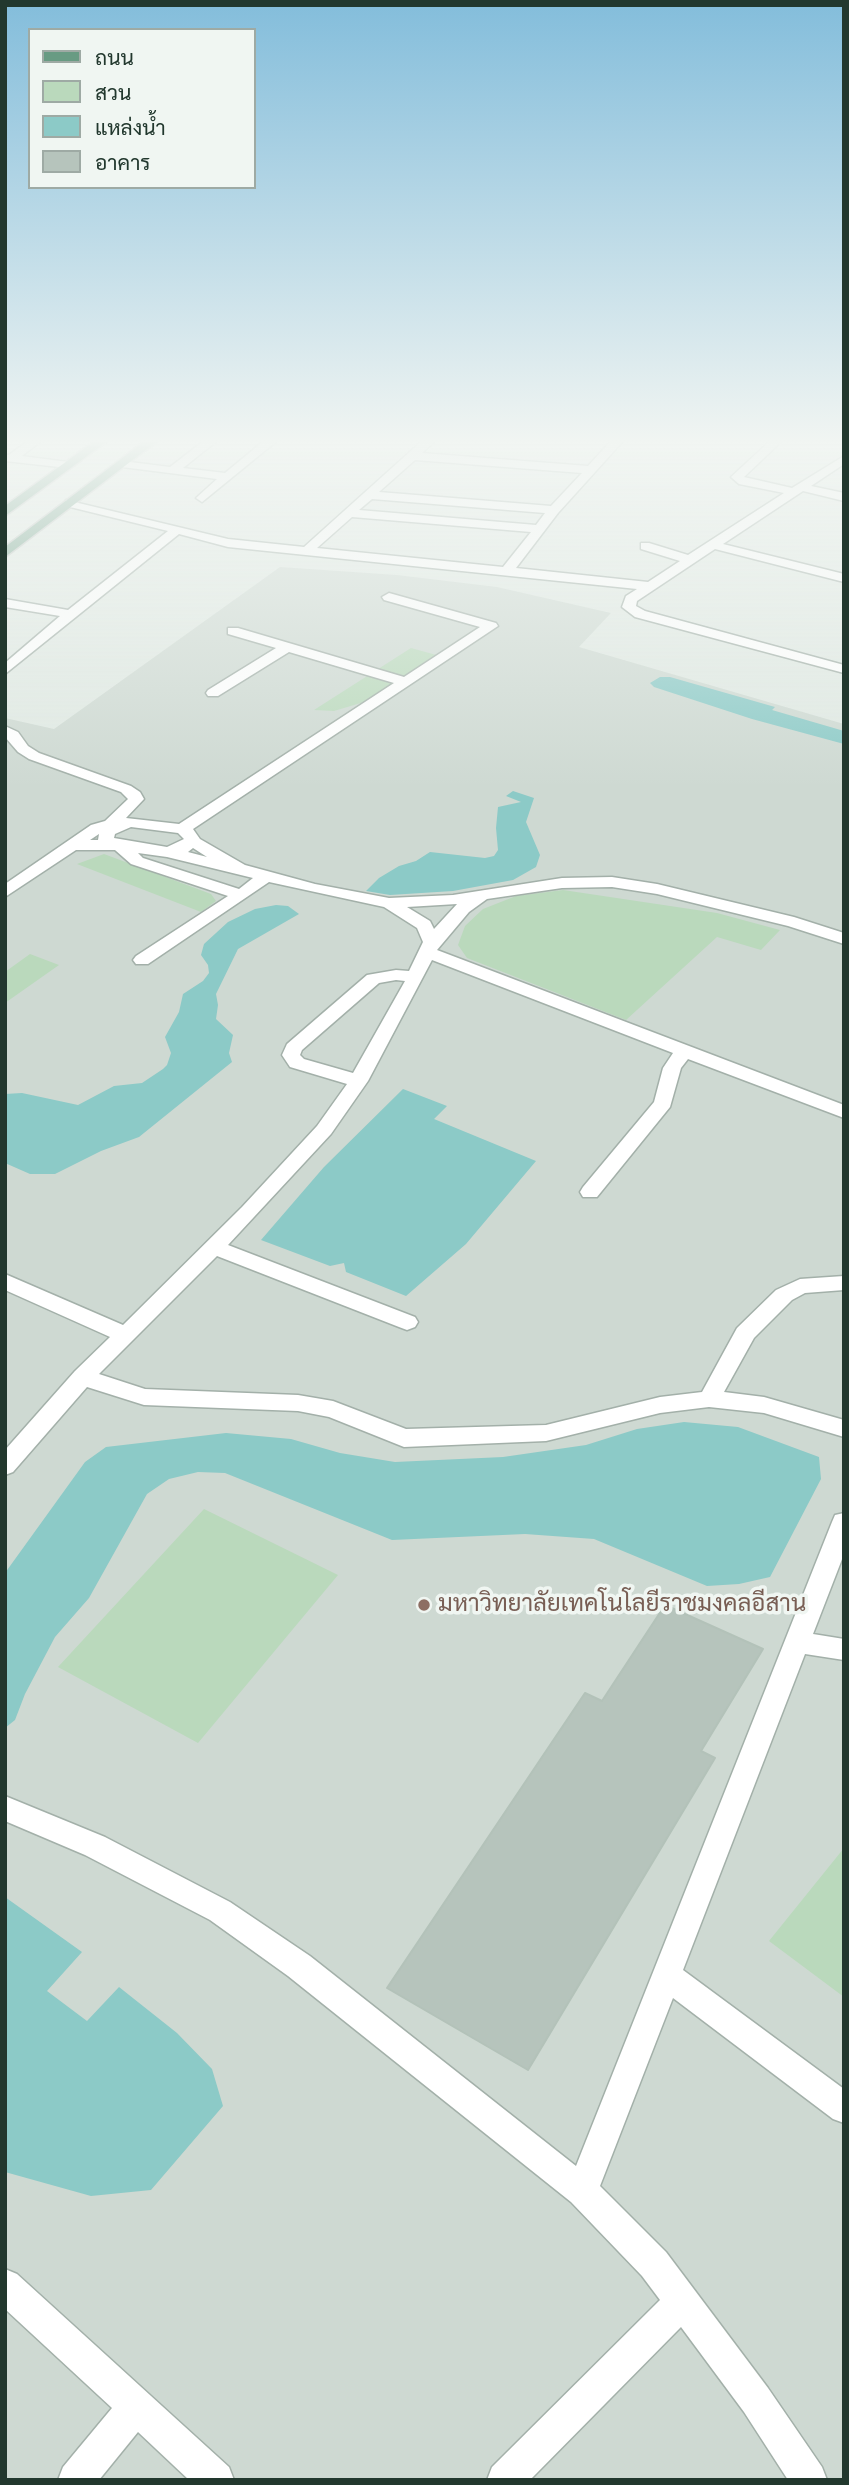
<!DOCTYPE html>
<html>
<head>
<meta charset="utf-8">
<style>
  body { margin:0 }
  #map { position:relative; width:849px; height:2485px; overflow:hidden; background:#e0e9e3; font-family:Roboto,Sarabun,sans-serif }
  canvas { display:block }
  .frame { position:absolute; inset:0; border:7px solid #22382e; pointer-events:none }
  .legend { position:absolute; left:28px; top:28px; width:228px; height:161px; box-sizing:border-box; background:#f0f6f2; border:2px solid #9eaaa4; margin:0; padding:9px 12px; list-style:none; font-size:21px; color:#22382e }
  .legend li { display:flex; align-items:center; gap:14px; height:35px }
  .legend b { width:35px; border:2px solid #9eaaa4 }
</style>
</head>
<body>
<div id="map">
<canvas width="849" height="2485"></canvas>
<div class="frame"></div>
<ul class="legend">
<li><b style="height:9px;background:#689b83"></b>ถนน</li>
<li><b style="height:19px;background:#bad9bc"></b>สวน</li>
<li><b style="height:19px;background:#8ccac7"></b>แหล่งน้ำ</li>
<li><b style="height:19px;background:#b6c4bc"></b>อาคาร</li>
</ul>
</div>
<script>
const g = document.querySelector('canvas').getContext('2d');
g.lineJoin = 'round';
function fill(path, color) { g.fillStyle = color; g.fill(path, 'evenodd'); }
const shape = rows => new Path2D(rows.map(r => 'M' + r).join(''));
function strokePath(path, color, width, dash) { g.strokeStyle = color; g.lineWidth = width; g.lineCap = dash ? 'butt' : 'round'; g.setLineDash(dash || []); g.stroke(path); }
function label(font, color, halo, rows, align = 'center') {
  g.font = font + ' Roboto,Sarabun,sans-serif'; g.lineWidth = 7; g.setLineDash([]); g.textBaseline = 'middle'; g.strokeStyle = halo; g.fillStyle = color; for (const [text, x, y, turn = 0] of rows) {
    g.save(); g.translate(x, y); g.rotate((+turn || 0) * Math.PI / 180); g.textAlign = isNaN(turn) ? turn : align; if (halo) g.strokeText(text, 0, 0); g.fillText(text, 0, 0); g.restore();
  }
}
fill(shape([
  [280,567,397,575,497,587,611,613,579,647,844,724,844,2480,5,2480,5,718,54,729]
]), '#ced9d2');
fill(shape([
  [411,648,440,656,374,699,334,711,314,710],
  [104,854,211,894,216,901,201,912,77,864],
  [563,890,717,913,780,930,761,950,717,937,626,1020,467,958,458,945,465,926,483,909,516,896],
  [30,954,59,965,5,1003,5,972],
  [204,1509,338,1575,198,1743,58,1667],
  [844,1848,844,1997,769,1941]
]), '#bad9bc');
fill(shape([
  [660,677,670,677,775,707,772,710,844,731,844,744,752,719,654,687,650,683],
  [513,791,534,798,526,822,540,855,536,867,513,880,453,891,390,895,366,891,379,878,399,866,416,861,430,852,485,858,494,856,498,850,496,828,498,807,521,802,506,796],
  [276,905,288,906,299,914,238,949,216,994,218,1005,216,1019,233,1035,229,1053,232,1062,139,1137,101,1151,55,1174,30,1174,5,1163,5,1094,22,1093,78,1105,114,1086,142,1083,163,1069,167,1065,171,1053,165,1037,179,1012,183,994,203,981,209,973,208,965,201,955,204,944,228,922,255,909],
  [403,1089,447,1106,434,1119,536,1161,466,1244,406,1296,346,1272,344,1263,330,1266,261,1240,324,1167],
  [684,1422,738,1427,819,1457,821,1479,770,1577,739,1584,707,1586,594,1539,525,1534,392,1540,225,1473,198,1472,169,1479,147,1494,89,1598,55,1637,25,1694,15,1720,5,1728,5,1573,85,1462,106,1447,226,1433,291,1439,340,1453,395,1462,503,1457,586,1445,637,1429],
  [5,1897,82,1952,47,1991,87,2021,119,1987,177,2033,212,2069,223,2106,151,2190,91,2196,5,2172]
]), '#8ccac7');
const building = shape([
  [665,1605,763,1649,701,1751,715,1758,528,2070,387,1988,585,1693,602,1701,665,1605]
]);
fill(building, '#b6c4bc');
strokePath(building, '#b3c2b9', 2);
const minor = shape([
  [29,440,42,440,22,456,68,462,74,465,68,468,5,461,5,455,9,455,29,440],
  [205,440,218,440,183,468,225,473,265,440,278,440,202,502,196,498,217,479,122,467,116,464,122,461,170,467,205,440],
  [423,440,436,440,422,453,588,466,612,440,624,440,558,513,516,568,648,582,680,561,641,549,641,543,649,543,688,555,784,493,739,484,731,477,771,440,783,440,744,477,792,488,844,456,844,464,811,486,844,493,844,501,803,491,723,544,844,574,844,582,715,549,637,601,636,606,645,611,844,665,844,673,635,617,622,607,626,596,637,589,228,547,179,534,5,674,5,663,60,616,5,607,5,599,68,610,168,531,66,506,66,500,228,539,304,547,423,440],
  [415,460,582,473,551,506,379,492,415,460],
  [372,499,545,513,536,525,359,510,372,499],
  [352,517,531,532,503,567,317,548,352,517],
  [389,593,496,623,498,626,193,829,200,839,245,865,315,884,389,898,453,895,562,878,612,877,657,884,794,917,844,933,844,944,788,926,657,894,612,887,562,888,487,899,469,912,437,950,844,1105,844,1118,688,1059,681,1068,670,1107,597,1197,583,1197,580,1192,583,1187,654,1102,663,1068,673,1053,432,960,368,1081,331,1134,228,1245,415,1317,418,1322,415,1327,407,1330,399,1327,217,1256,99,1374,145,1389,298,1395,333,1401,406,1429,546,1425,660,1397,702,1392,737,1328,776,1290,800,1279,844,1276,844,1290,805,1293,792,1300,754,1338,724,1392,764,1397,844,1420,844,1437,764,1413,709,1407,660,1413,546,1441,404,1447,329,1417,298,1411,144,1405,87,1387,13,1472,5,1475,5,1450,75,1371,110,1337,5,1290,5,1274,123,1325,242,1207,317,1126,347,1084,290,1067,282,1055,287,1044,367,975,396,970,409,971,423,942,417,928,384,907,269,882,148,964,136,964,133,960,136,956,228,896,131,864,115,850,76,850,5,897,5,884,91,825,105,821,128,799,121,792,29,759,18,752,5,737,5,726,18,732,28,746,39,753,131,786,140,792,144,799,126,818,179,824,394,683,289,652,218,696,208,696,206,693,208,690,276,648,228,634,228,628,238,628,404,677,480,627,384,600,382,597,389,593],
  [131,827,178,833,184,839,167,847,114,838,115,834,131,827],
  [99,834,98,840,90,840,99,834],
  [193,848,207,857,188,852,193,848],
  [138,853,167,857,253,878,239,889,143,858,138,853],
  [457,904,434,929,430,921,407,907,457,904],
  [396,980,405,981,353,1073,304,1059,300,1055,302,1050,379,983,396,980],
  [844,1513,844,1554,813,1634,844,1639,844,1660,805,1654,683,1970,844,2089,844,2123,833,2119,673,1998,600,2186,666,2252,768,2388,822,2467,827,2480,788,2480,744,2412,681,2327,530,2480,487,2480,492,2467,660,2300,642,2276,571,2202,288,1976,210,1920,85,1855,5,1821,5,1796,105,1837,230,1902,310,1956,576,2166,832,1522,835,1515,844,1513],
  [5,2269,17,2274,229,2467,234,2480,189,2480,138,2432,99,2480,58,2480,63,2467,112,2408,5,2309,5,2269]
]);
const major = shape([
  [96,440,109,440,5,516,5,506,96,440],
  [146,440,159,440,5,557,5,547,146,440]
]);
strokePath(minor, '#a3b0a9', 3);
strokePath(major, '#bdc3c0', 3);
fill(minor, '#fff');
fill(major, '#689b83');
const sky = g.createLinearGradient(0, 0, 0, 788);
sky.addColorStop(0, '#83bddb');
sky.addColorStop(0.56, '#f1f5f2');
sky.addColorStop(1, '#f1f5f200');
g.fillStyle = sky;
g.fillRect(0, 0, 849, 788);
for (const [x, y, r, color] of [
  [424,1605,7,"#8d6e63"]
]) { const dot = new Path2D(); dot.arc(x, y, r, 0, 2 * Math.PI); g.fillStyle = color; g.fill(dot); strokePath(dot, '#f0f6f2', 2.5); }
label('24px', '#785e54', '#f0f6f2', [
  ["มหาวิทยาลัยเทคโนโลยีราชมงคลอีสาน",438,1605]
], 'left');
</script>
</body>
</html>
